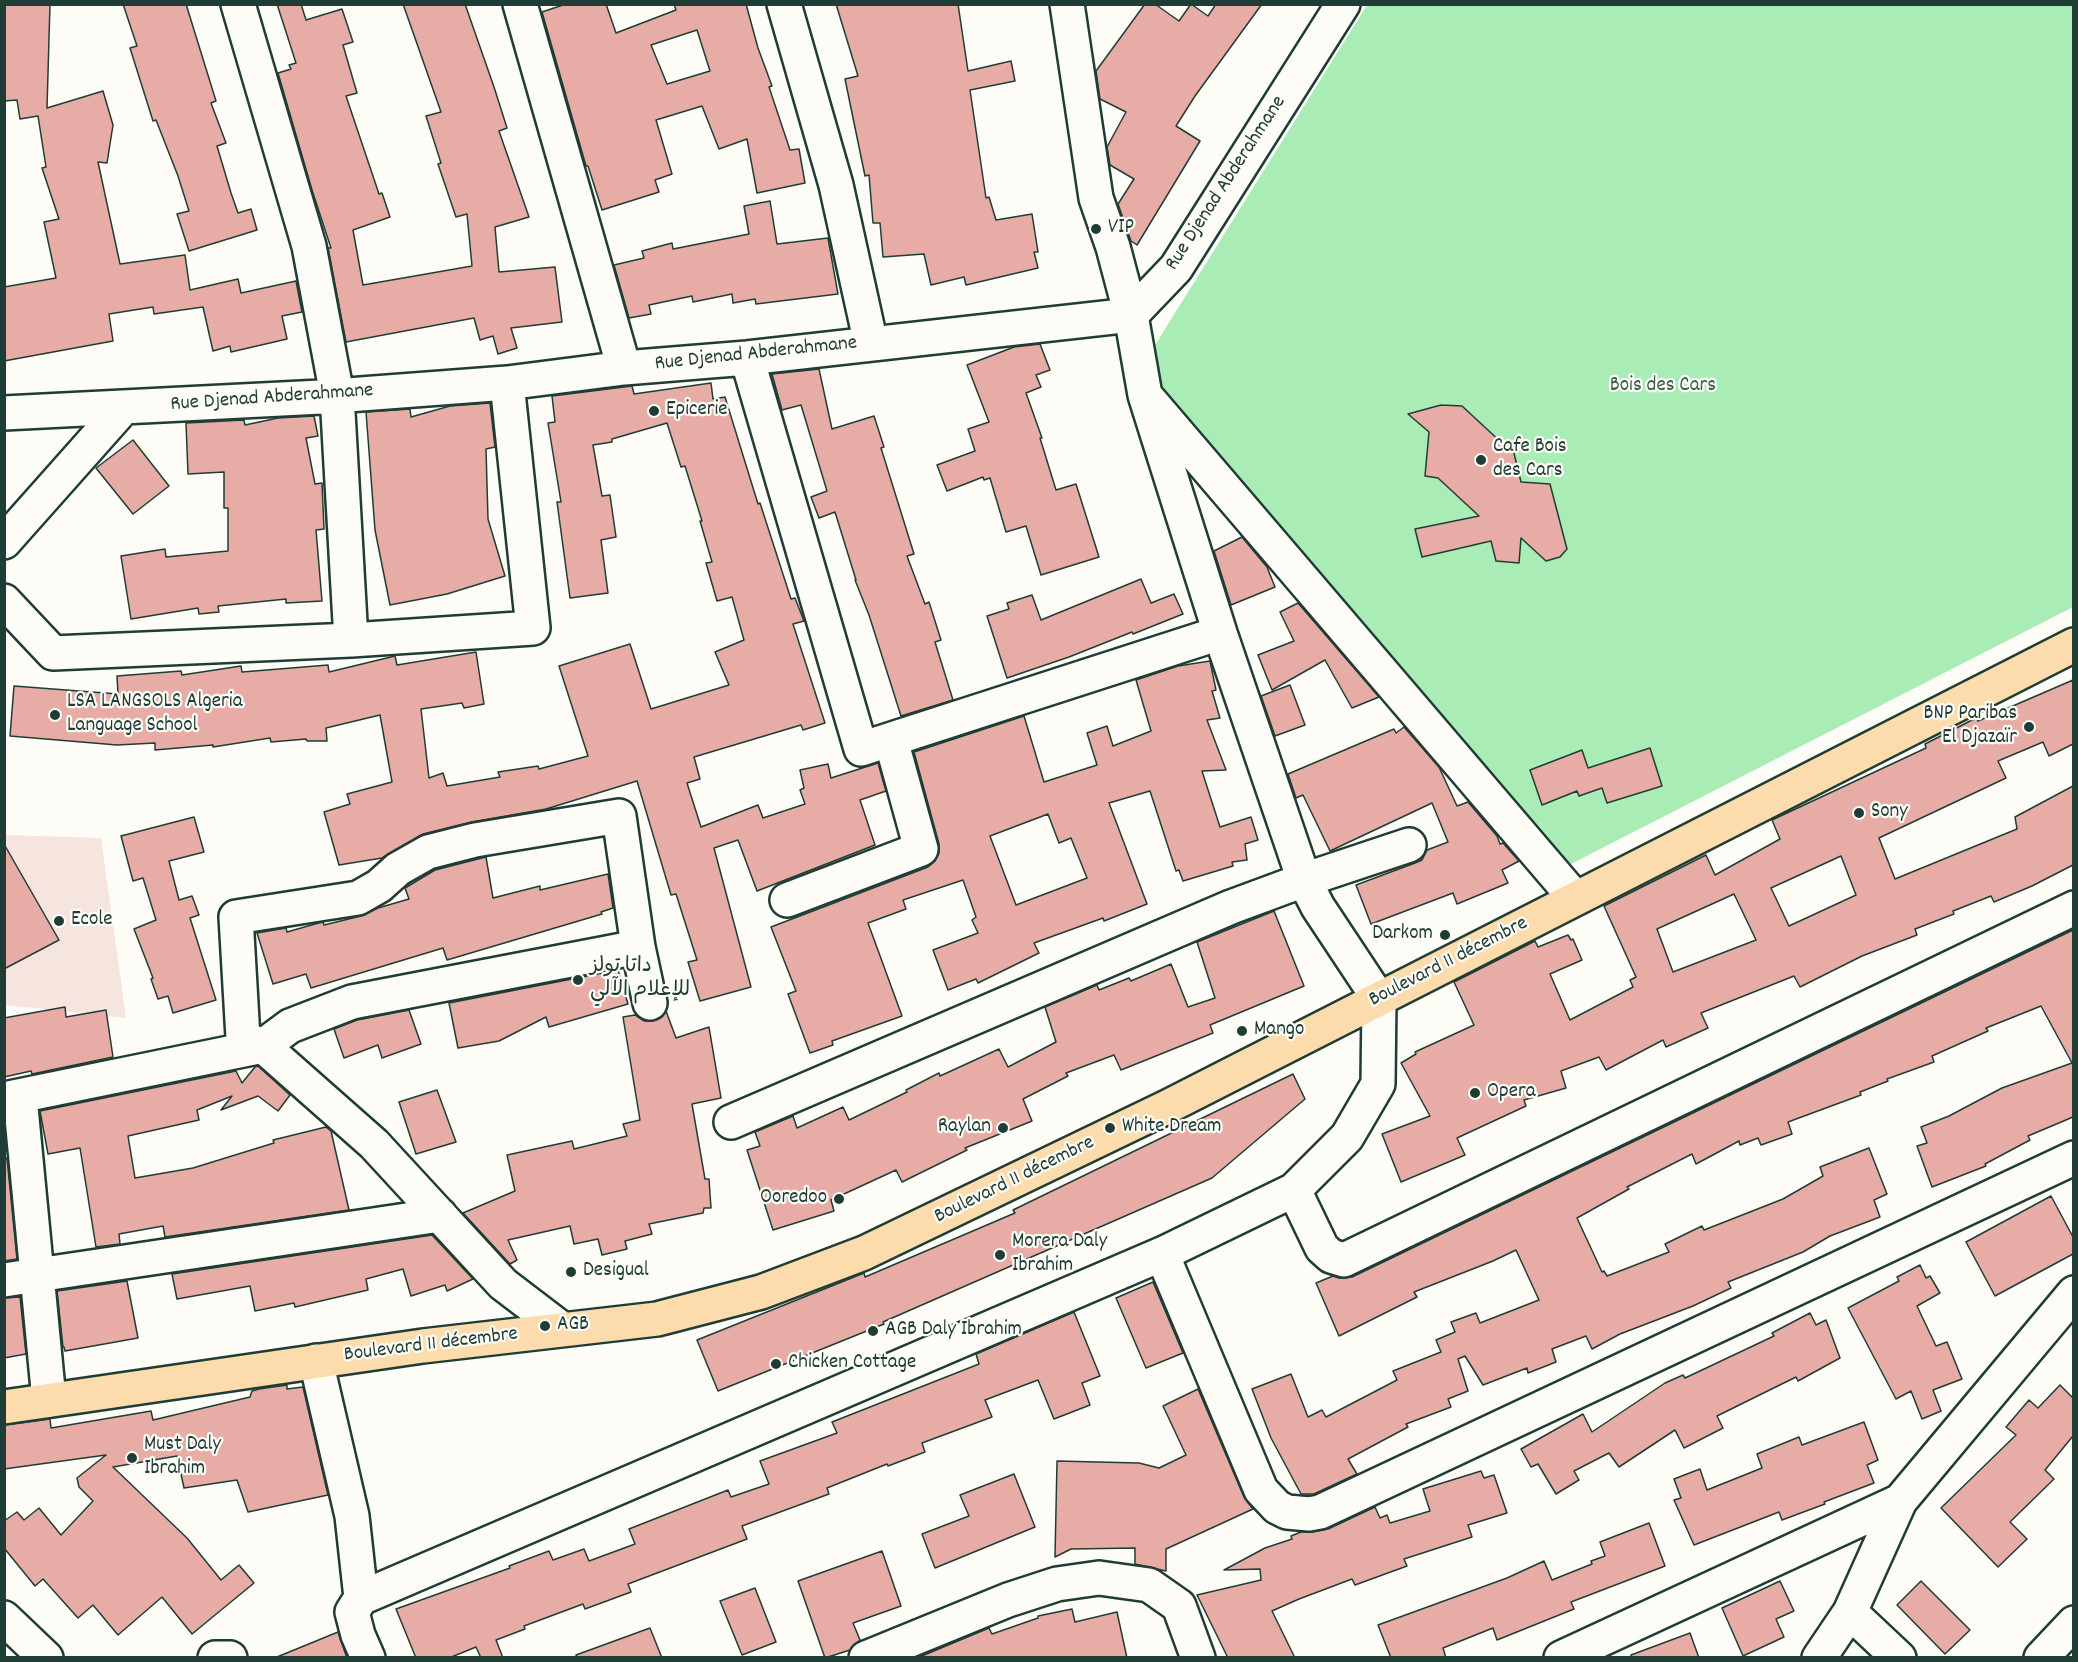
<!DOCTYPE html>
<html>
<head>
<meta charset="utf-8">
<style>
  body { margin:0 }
  #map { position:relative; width:2078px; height:1662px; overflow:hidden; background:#fdfcf7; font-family:Dekko,sans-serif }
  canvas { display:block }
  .frame { position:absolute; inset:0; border:6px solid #1f3d34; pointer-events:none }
</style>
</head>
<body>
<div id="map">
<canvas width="2078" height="1662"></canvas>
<div class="frame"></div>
</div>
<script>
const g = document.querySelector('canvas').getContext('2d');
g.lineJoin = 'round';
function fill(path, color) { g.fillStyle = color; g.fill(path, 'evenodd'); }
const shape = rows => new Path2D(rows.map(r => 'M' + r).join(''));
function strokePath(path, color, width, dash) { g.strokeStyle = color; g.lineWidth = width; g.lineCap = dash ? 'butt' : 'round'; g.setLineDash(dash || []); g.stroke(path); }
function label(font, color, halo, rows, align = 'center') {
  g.font = font + ' Dekko,"Playpen Sans Arabic",sans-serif'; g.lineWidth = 4.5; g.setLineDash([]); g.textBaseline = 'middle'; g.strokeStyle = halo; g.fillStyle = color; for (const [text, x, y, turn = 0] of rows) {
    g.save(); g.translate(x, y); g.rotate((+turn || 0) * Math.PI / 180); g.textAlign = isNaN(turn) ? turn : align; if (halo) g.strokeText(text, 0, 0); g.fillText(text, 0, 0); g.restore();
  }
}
fill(shape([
  [5,835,101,838,126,1018,5,1005]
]), '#f6e4de');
fill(shape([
  [1367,5,2073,5,2073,607,1567,866,1142,366]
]), '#aaecb6');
const building = shape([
  [4,4,50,4,47,108,103,91,113,125,107,163,98,162,120,264,185,255,190,290,238,279,241,293,296,281,302,312,282,316,287,339,231,352,230,346,213,351,203,307,154,314,153,307,109,314,113,341,4,361,4,287,56,278,44,222,59,219,42,168,46,167,38,116,20,119,17,100,4,101,4,4],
  [123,4,186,4,216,101,211,103,226,143,217,146,231,193,238,213,251,209,257,230,189,251,177,214,189,211,178,176,156,120,153,121,130,48,137,46,123,4],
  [277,4,301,4,306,20,342,9,353,42,343,45,357,93,346,96,379,194,382,193,390,217,353,230,363,285,472,266,467,214,456,217,438,164,441,163,426,116,441,112,403,4,465,4,494,87,507,128,499,131,529,217,495,227,499,272,555,267,562,322,511,328,517,348,498,354,493,336,480,340,474,318,346,342,328,248,331,248,312,190,278,73,291,69,289,65,296,63,277,4],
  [566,4,606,4,616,33,676,10,674,4,746,4,758,48,772,86,769,87,790,150,799,149,805,183,757,193,747,139,719,149,702,106,656,120,672,174,655,180,659,192,602,210,588,166,586,166,542,12,566,4],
  [697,30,710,71,667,84,651,45,697,30],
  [836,4,958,4,968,71,1011,61,1015,81,970,90,986,198,989,197,996,220,1032,214,1038,252,1034,252,1038,268,966,285,964,277,931,285,924,254,883,257,880,223,873,223,869,175,865,176,845,79,858,76,836,4],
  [1145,4,1155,4,1179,21,1191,4,1208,16,1216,4,1262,4,1195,96,1176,126,1200,141,1137,245,1131,241,1118,204,1134,179,1110,165,1107,147,1126,112,1100,99,1096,71,1145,4],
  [770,201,777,244,828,238,838,294,756,304,755,299,733,303,732,294,693,302,692,296,649,305,651,314,629,318,614,265,644,258,642,251,672,243,673,249,749,234,744,206,770,201],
  [1040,344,1050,370,1036,375,1041,387,1026,393,1042,438,1040,438,1056,490,1076,484,1099,557,1041,575,1026,526,1006,532,990,478,984,480,983,477,947,491,937,465,975,451,968,429,989,422,967,365,1014,347,1040,344],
  [819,369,832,429,874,416,884,447,881,448,914,554,907,556,925,604,929,602,941,640,935,642,953,700,901,716,869,615,855,580,856,580,835,512,819,518,811,497,827,491,801,405,782,410,772,374,819,369],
  [711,383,713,399,725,397,758,504,760,503,791,599,795,598,804,621,793,624,825,723,803,730,801,725,694,757,700,779,687,783,701,827,758,805,763,818,805,804,800,790,804,788,800,770,828,764,831,778,878,763,886,791,860,800,875,845,757,891,738,840,714,848,751,987,700,1001,688,962,697,960,676,894,671,895,637,781,546,809,472,822,423,834,382,858,339,865,324,812,350,804,347,794,392,782,380,715,326,728,327,741,307,741,306,739,271,742,270,738,213,747,213,745,155,750,155,743,117,745,10,736,14,686,118,694,117,676,181,671,182,675,241,666,242,672,328,665,329,672,395,656,397,665,476,652,484,704,464,708,462,703,421,709,429,778,443,773,447,786,500,777,498,772,538,766,539,769,588,756,559,666,630,644,651,709,729,685,715,652,744,640,732,597,717,601,706,563,712,562,700,521,702,521,685,466,681,467,667,423,612,439,612,442,593,445,602,496,610,495,616,537,601,540,608,593,570,598,557,502,561,502,548,423,555,422,552,396,632,386,634,394,711,383],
  [490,403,495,447,486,449,488,519,505,576,447,594,390,605,375,530,366,412,410,409,411,417,450,406,490,403],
  [1441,405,1462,406,1503,444,1512,445,1521,482,1550,484,1567,549,1560,557,1546,561,1521,538,1519,563,1496,561,1491,541,1422,557,1415,529,1479,516,1438,478,1425,476,1429,432,1408,414,1441,405],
  [314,416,318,436,306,438,315,484,322,483,324,529,316,530,322,601,286,603,286,599,218,606,219,612,199,614,198,608,131,619,121,556,165,549,166,557,228,551,228,508,224,508,224,472,188,474,186,423,244,420,245,425,278,418,314,416],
  [133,440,169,486,133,514,96,468,133,440],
  [1242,537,1267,567,1275,587,1231,605,1214,551,1242,537],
  [1141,579,1151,603,1174,594,1183,614,1133,634,1132,632,1069,657,1007,678,987,616,1009,609,1007,603,1032,595,1041,620,1141,579],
  [1298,603,1379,697,1352,708,1325,660,1272,690,1258,655,1294,641,1280,612,1298,603],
  [1210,661,1216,690,1212,691,1220,718,1207,720,1226,770,1202,771,1220,827,1251,817,1258,840,1245,844,1247,860,1232,862,1233,866,1183,881,1179,870,1176,871,1150,791,1109,803,1147,904,1104,921,1103,918,1034,943,1039,953,978,983,976,979,948,990,933,950,978,933,972,920,976,917,963,880,903,900,906,909,868,923,902,1016,832,1041,833,1045,810,1053,788,994,796,991,771,927,928,867,935,861,939,853,939,844,914,752,1024,716,1044,782,1097,765,1087,733,1107,726,1113,746,1151,731,1136,680,1178,666,1210,661],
  [1048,814,1059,843,1071,838,1087,878,1016,905,990,836,1048,814],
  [2073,680,2073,744,2049,756,2043,742,1998,761,2006,778,1879,838,1895,879,2017,829,2015,817,2073,786,2073,865,2032,886,1994,902,1991,896,1953,911,1954,914,1915,929,1917,935,1862,956,1800,987,1794,976,1701,1013,1708,1028,1666,1047,1663,1040,1606,1070,1599,1057,1561,1071,1566,1088,1524,1100,1526,1106,1457,1138,1465,1155,1401,1182,1382,1134,1430,1116,1401,1063,1416,1054,1415,1052,1474,1025,1454,982,1535,941,1538,947,1568,935,1571,940,1573,939,1582,960,1550,974,1570,1020,1633,987,1630,980,1636,977,1604,906,1706,855,1715,875,1780,839,1772,820,1926,748,1925,744,1976,718,1978,721,2073,680],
  [1841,856,1856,895,1789,926,1771,888,1841,856],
  [1734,894,1756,940,1673,972,1657,929,1734,894],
  [1290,685,1305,725,1275,736,1261,696,1290,685],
  [1404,727,1439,767,1457,806,1468,802,1497,836,1500,844,1503,843,1519,861,1502,870,1508,883,1457,904,1453,893,1371,924,1356,885,1415,863,1422,860,1427,850,1448,842,1432,803,1330,851,1303,795,1296,798,1288,774,1394,729,1396,733,1404,727],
  [1650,748,1662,786,1607,803,1602,788,1579,796,1577,791,1542,805,1530,770,1582,750,1588,768,1650,748],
  [194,817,204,852,169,861,179,900,192,896,199,915,190,918,216,1000,173,1013,168,996,158,999,151,979,153,978,134,929,156,920,143,878,133,881,121,836,194,817],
  [4,844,59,940,4,969,4,844],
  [486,857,493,898,540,886,540,890,608,874,613,908,601,912,602,914,447,960,443,948,311,988,306,974,273,984,257,933,286,928,287,932,315,924,323,922,324,925,361,916,378,908,409,899,405,888,435,870,486,857],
  [1274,911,1304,986,1210,1025,1213,1033,1121,1070,1114,1055,1066,1073,1068,1076,1023,1099,1032,1121,965,1148,967,1150,902,1182,896,1170,831,1200,834,1211,773,1230,747,1150,760,1146,755,1132,793,1116,797,1128,843,1107,849,1120,907,1092,906,1090,939,1073,940,1076,999,1049,1008,1067,1056,1042,1045,1007,1097,985,1099,990,1129,978,1131,981,1171,964,1188,1007,1215,998,1197,942,1274,911],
  [2073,930,2073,1117,2028,1136,2030,1140,1985,1164,1986,1166,1932,1187,1917,1146,1927,1143,1921,1127,1949,1116,2002,1088,2072,1063,2041,1006,1986,1028,1988,1031,1932,1056,1934,1062,1887,1079,1888,1081,1860,1092,1861,1095,1788,1122,1792,1134,1761,1145,1758,1138,1740,1145,1739,1141,1696,1164,1692,1154,1627,1187,1629,1189,1577,1218,1602,1272,1604,1271,1607,1276,1669,1252,1665,1244,1702,1226,1704,1230,1783,1199,1823,1176,1820,1167,1869,1148,1887,1194,1874,1200,1880,1217,1830,1236,1803,1252,1728,1282,1731,1288,1693,1306,1620,1334,1592,1349,1586,1336,1552,1349,1556,1362,1528,1373,1527,1368,1483,1385,1465,1356,1458,1359,1468,1391,1448,1399,1451,1407,1406,1424,1408,1427,1348,1459,1357,1474,1314,1494,1301,1494,1271,1438,1252,1389,1291,1374,1308,1417,1322,1410,1326,1417,1397,1380,1393,1371,1441,1352,1436,1340,1455,1332,1451,1322,1476,1313,1480,1323,1539,1300,1516,1250,1493,1261,1414,1292,1417,1297,1339,1336,1316,1283,1333,1276,1339,1278,1352,1277,2073,930],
  [618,970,628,1004,549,1027,546,1017,499,1041,458,1048,449,1003,618,970],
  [65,1007,66,1017,106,1010,113,1057,32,1074,31,1071,4,1077,4,1018,65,1007],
  [409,1010,421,1044,382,1058,378,1045,344,1058,334,1029,357,1020,409,1010],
  [666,1011,676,1038,709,1027,721,1098,692,1104,705,1179,709,1179,711,1208,704,1208,703,1213,649,1224,652,1234,625,1241,627,1249,602,1255,598,1239,574,1244,570,1226,508,1240,517,1260,510,1264,463,1213,515,1191,507,1155,572,1141,574,1149,627,1136,623,1124,640,1120,623,1017,635,1015,644,1021,653,1021,662,1017,666,1011],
  [258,1066,290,1095,278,1111,258,1096,221,1110,232,1096,197,1110,199,1120,128,1136,135,1178,193,1168,274,1143,273,1140,326,1127,331,1131,349,1210,165,1237,163,1226,119,1234,120,1244,96,1247,80,1148,48,1154,40,1111,236,1071,242,1083,255,1067,258,1066],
  [1293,1074,1305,1099,1212,1178,883,1322,884,1324,718,1391,697,1340,864,1273,865,1277,1015,1213,1013,1210,1293,1074],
  [437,1090,456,1142,416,1154,399,1102,437,1090],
  [7,1158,17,1259,4,1261,4,1159,7,1158],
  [2051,1196,2073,1237,2073,1254,1995,1296,1966,1242,2051,1196],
  [432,1235,473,1279,447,1291,445,1285,411,1296,403,1269,366,1279,368,1290,295,1307,294,1303,255,1311,250,1286,177,1299,172,1274,432,1235],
  [1920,1265,1926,1278,1930,1276,1940,1293,1917,1306,1936,1346,1947,1342,1962,1379,1933,1390,1941,1411,1922,1419,1911,1391,1896,1399,1848,1308,1899,1281,1897,1277,1920,1265],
  [127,1281,138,1338,65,1351,64,1347,63,1347,57,1291,127,1281],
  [1153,1282,1183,1353,1146,1368,1116,1298,1153,1282],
  [20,1297,26,1354,4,1358,4,1298,20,1297],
  [1074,1312,1100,1376,1082,1383,1090,1405,1054,1419,1038,1380,985,1400,992,1417,922,1443,925,1452,888,1466,887,1464,827,1488,829,1494,742,1526,747,1539,628,1584,631,1592,585,1609,583,1604,524,1626,525,1629,496,1640,503,1658,481,1658,476,1647,449,1658,416,1658,396,1609,510,1568,509,1566,549,1551,553,1560,584,1549,589,1561,635,1544,629,1529,728,1490,731,1497,769,1484,760,1461,837,1433,832,1422,979,1364,976,1354,1074,1312],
  [1810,1313,1816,1325,1826,1320,1840,1358,1798,1381,1796,1377,1717,1416,1723,1428,1684,1448,1675,1430,1619,1467,1609,1453,1574,1471,1579,1480,1556,1494,1538,1464,1531,1467,1521,1449,1583,1414,1592,1432,1665,1383,1683,1375,1685,1378,1774,1336,1772,1333,1810,1313],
  [287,1385,287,1389,303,1387,328,1495,248,1512,237,1480,184,1488,177,1456,113,1467,187,1538,221,1580,239,1565,254,1583,192,1634,162,1597,118,1635,93,1605,78,1618,43,1579,35,1586,4,1548,4,1521,17,1512,24,1520,39,1508,61,1535,93,1501,79,1487,77,1478,106,1455,4,1469,4,1425,50,1419,51,1428,151,1411,153,1420,250,1397,252,1391,259,1389,287,1385],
  [2060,1385,2073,1398,2073,1436,2045,1470,2054,1479,2010,1522,2027,1539,1998,1567,1941,1508,2016,1435,2006,1427,2029,1400,2038,1408,2060,1385],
  [1198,1389,1244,1497,1253,1509,1166,1549,1166,1571,1135,1564,1135,1548,1071,1549,1055,1557,1057,1461,1139,1463,1159,1468,1186,1455,1163,1406,1198,1389],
  [1864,1422,1878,1460,1867,1465,1874,1483,1824,1502,1825,1504,1782,1520,1779,1512,1694,1545,1674,1500,1681,1498,1674,1479,1700,1469,1707,1490,1762,1468,1757,1454,1799,1437,1802,1445,1864,1422],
  [1481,1471,1484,1478,1494,1475,1507,1513,1468,1525,1472,1537,1404,1559,1407,1566,1355,1585,1352,1579,1299,1599,1272,1611,1295,1658,1228,1658,1197,1595,1261,1580,1260,1569,1224,1570,1265,1548,1292,1539,1291,1536,1301,1532,1312,1532,1328,1529,1375,1507,1380,1518,1387,1515,1390,1523,1430,1511,1423,1489,1481,1471],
  [1014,1474,1035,1527,935,1568,922,1534,969,1516,960,1495,1014,1474],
  [1649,1523,1665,1566,1571,1602,1574,1609,1497,1640,1493,1628,1443,1648,1446,1658,1391,1658,1378,1625,1507,1578,1544,1561,1552,1580,1592,1564,1591,1561,1605,1556,1600,1542,1649,1523],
  [882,1551,901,1606,853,1623,860,1640,850,1650,825,1658,798,1581,882,1551],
  [1780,1581,1794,1611,1776,1619,1784,1637,1743,1656,1722,1608,1780,1581],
  [1921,1581,1970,1630,1945,1654,1897,1605,1921,1581],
  [755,1588,776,1642,742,1655,720,1601,755,1588],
  [1072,1609,1075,1622,1117,1612,1127,1658,917,1658,989,1628,992,1634,1038,1618,1038,1616,1072,1609],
  [650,1628,662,1658,577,1658,576,1655,650,1628],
  [338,1632,347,1658,277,1658,277,1657,338,1632],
  [1690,1633,1699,1658,1631,1658,1631,1655,1690,1633]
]);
fill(building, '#e6aca5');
strokePath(building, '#1f3d34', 1.5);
const minor = shape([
  [238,4,309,246,337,395,351,640],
  [520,4,624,368],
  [784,4,836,185,871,344],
  [1067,4,1096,198,1113,247,1131,315,1145,395,1220,633],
  [1145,395,1575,898],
  [4,413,321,397,507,383,624,368,747,358,1131,315,1176,268,1343,4],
  [4,542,123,408],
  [4,601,53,653,351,640,533,628,507,383],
  [787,900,921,849,891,740],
  [20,1097,49,1400],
  [4,1099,263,1046,290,1026,352,1002,638,947],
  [731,1122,1231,907,1304,880,1409,845],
  [1294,1190,1322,1248,1331,1256,1344,1260,2074,908],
  [1162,1254,1261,1490,1277,1507,1287,1512,1309,1514,1320,1512,2074,1158],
  [4,1280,440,1215],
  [562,1329,503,1284,374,1144,263,1046,243,1038,236,917,358,898,379,886,398,869,428,852,475,840,619,816,638,947,650,1003],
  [316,1361,352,1516,361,1598],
  [1850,1612,1899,1658],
  [4,1618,46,1658],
  [215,1658,230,1658],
  [368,1658,358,1635,352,1612,361,1598,1162,1254,1294,1190,1347,1137,1378,1084,1379,999,1318,907,1304,880,1220,633,861,749,747,358],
  [866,1658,1008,1600,1057,1584,1099,1578,1149,1585,1179,1606,1198,1658],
  [1561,1658,1900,1501],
  [1819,1658,1850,1612,1900,1501,2074,1293],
  [2041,1658,2074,1623]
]);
const major = shape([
  [4,1407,423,1346,657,1319,761,1292,864,1253,1167,1107,2074,645]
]);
strokePath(minor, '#1f3d34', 38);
strokePath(major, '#1f3d34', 38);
strokePath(minor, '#fdfcf7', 33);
strokePath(major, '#fcdcac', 33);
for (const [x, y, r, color] of [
  [1096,229,6,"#1f3d34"],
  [654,411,6,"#1f3d34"],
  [1481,460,6,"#1f3d34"],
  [55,715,6,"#1f3d34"],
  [2029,727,6,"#1f3d34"],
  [1859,813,6,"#1f3d34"],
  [59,921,6,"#1f3d34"],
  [1445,935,6,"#1f3d34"],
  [578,980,6,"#1f3d34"],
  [1242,1031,6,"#1f3d34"],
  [1475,1093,6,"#1f3d34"],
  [1003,1128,6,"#1f3d34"],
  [1110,1128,6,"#1f3d34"],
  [839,1199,6,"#1f3d34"],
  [1000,1255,6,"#1f3d34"],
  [571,1272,6,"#1f3d34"],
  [545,1326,6,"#1f3d34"],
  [873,1331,6,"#1f3d34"],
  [776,1364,6,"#1f3d34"],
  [132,1458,6,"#1f3d34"]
]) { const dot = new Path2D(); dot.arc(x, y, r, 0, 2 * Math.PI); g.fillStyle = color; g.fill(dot); strokePath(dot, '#fdfcf7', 2); }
label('21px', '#1f3d34', '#fdfcf7', [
  ["Rue Djenad Abderahmane",1227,184,-57],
  ["Rue Djenad Abderahmane",756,355,-6],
  ["Rue Djenad Abderahmane",272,399,-4],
  ["Boulevard 11 décembre",1449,963,-27],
  ["Boulevard 11 décembre",1015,1181,-26],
  ["Boulevard 11 décembre",431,1346,-7]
]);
label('21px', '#1f3d34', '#fdfcf7', [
  ["VIP",1108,229],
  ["Epicerie",666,411],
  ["Cafe Bois",1493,448],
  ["des Cars",1493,472],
  ["LSA LANGSOLS Algeria",67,703],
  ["Language School",67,727],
  ["BNP Paribas",2017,715,"right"],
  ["El Djazaïr",2017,739,"right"],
  ["Sony",1871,813],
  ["Ecole",71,921],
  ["Darkom",1433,935,"right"],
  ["داتا تولز",590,968],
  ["للإعلام الآلي",590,992],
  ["Mango",1254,1031],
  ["Opera",1487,1093],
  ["Raylan",991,1128,"right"],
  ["White Dream",1122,1128],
  ["Ooredoo",827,1199,"right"],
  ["Morera Daly",1012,1243],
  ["Ibrahim",1012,1267],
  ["Desigual",583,1272],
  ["AGB",557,1326],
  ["AGB Daly Ibrahim",885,1331],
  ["Chicken Cottage",788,1364],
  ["Must Daly",144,1446],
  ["Ibrahim",144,1470]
], 'left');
label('21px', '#3b604e', '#fdfcf7', [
  ["Bois des Cars",1663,387]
]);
</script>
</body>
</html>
